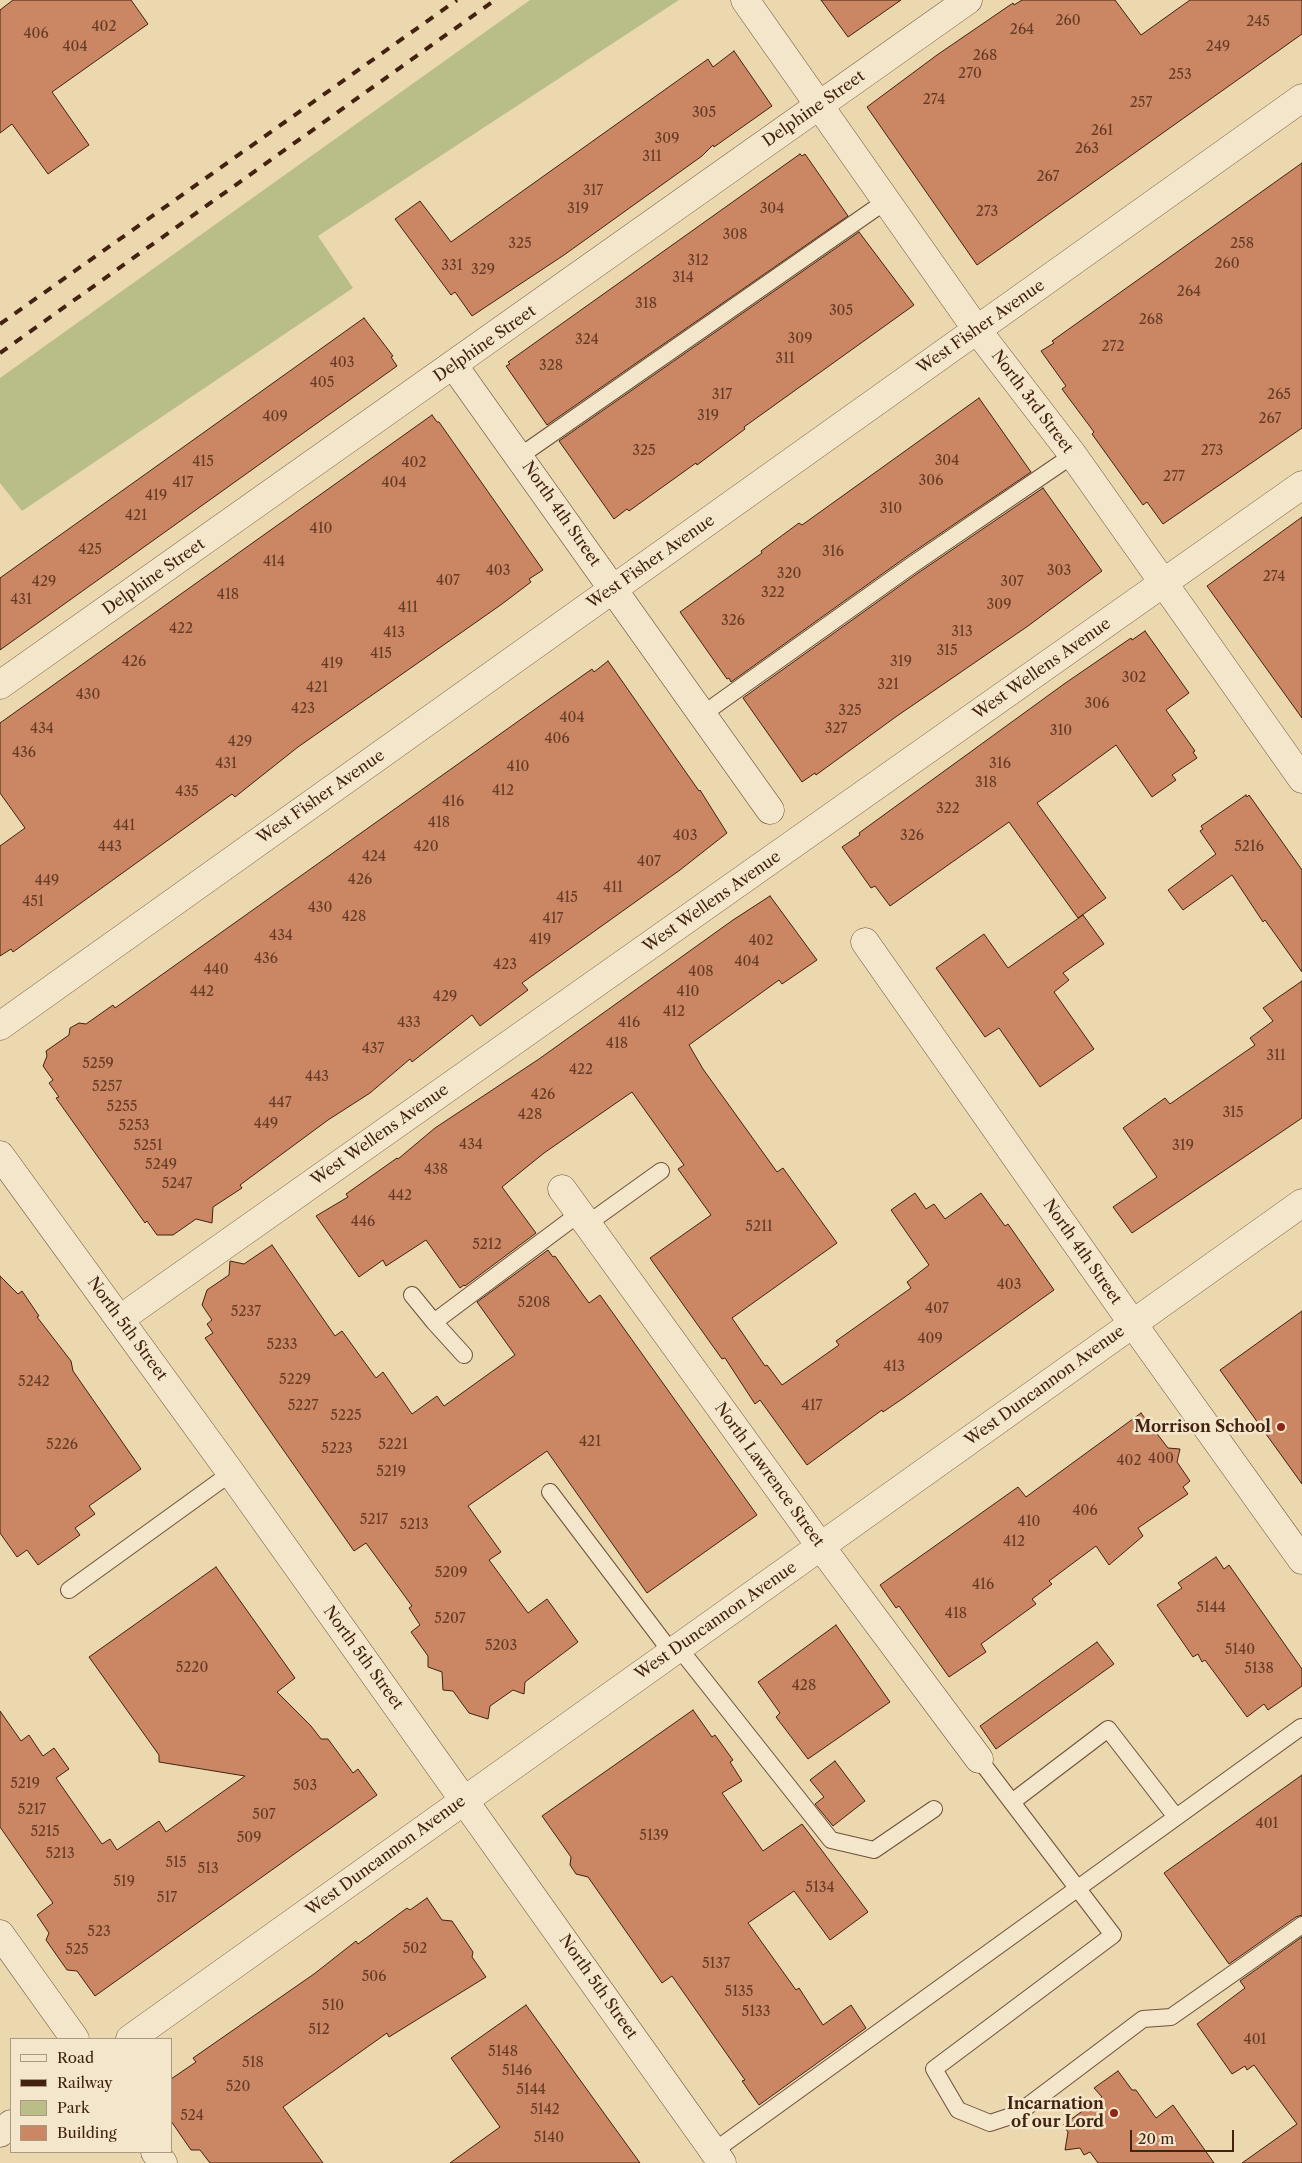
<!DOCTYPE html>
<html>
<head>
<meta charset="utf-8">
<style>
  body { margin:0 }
  #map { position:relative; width:1302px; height:2163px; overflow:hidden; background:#ecd8af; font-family:"Libre Caslon Text",serif }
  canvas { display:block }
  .legend { position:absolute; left:10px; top:2038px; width:162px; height:115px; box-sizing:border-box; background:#f3e6cb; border:1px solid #ad9881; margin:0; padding:6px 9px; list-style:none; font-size:15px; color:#432211 }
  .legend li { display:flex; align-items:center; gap:10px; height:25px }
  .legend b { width:25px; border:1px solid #ad9881 }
  .scale { position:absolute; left:1130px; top:2130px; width:104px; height:22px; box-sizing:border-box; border:2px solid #432211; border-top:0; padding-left:6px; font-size:15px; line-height:18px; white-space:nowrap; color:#432211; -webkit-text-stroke:4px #f3e6cb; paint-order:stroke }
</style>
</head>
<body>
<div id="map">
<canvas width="1302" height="2163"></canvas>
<ul class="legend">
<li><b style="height:6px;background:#f3e6cb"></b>Road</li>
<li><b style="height:6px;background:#432211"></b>Railway</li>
<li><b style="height:14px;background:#b9be89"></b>Park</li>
<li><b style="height:14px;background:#cb8663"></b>Building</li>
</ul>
<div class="scale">20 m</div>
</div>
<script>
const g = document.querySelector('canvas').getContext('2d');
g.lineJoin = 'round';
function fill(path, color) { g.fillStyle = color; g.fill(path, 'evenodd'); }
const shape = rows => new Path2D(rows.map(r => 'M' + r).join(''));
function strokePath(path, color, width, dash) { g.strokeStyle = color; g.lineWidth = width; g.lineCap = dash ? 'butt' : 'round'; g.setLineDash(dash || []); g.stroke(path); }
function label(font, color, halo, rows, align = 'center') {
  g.font = font + ' "Libre Caslon Text",serif'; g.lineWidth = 5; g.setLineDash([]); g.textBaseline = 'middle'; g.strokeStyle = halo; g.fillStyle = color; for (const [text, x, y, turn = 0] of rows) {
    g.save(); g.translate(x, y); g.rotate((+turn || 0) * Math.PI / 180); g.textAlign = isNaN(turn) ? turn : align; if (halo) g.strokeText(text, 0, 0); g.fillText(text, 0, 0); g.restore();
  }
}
fill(shape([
  [530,0,679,0,318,236,353,288,22,511,0,483,0,378]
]), '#b9be89');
const building = shape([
  [13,0,131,0,148,24,52,92,89,145,48,174,12,124,0,133,0,10,13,0],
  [821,0,901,0,848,37,821,0],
  [1022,0,1115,0,1141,35,1190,0,1302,0,1302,34,977,265,867,107,937,55,1013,3,1014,5,1022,0],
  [734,51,772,106,714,147,713,145,702,156,564,255,472,316,455,292,451,295,395,219,420,201,451,242,708,59,713,67,734,51],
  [800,154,802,156,805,154,848,216,547,425,506,366,510,364,508,362,800,154],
  [1302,163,1302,428,1163,524,1147,502,1143,505,1092,434,1094,432,1062,389,1066,386,1041,351,1054,343,1052,341,1302,163],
  [859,232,914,305,744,427,745,429,697,465,696,463,629,511,627,509,614,519,559,441,859,232],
  [364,318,393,356,391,357,397,366,0,650,0,578,364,318],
  [979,398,1031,472,906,557,731,682,729,678,727,679,680,612,762,553,761,551,799,523,802,525,979,398],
  [432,415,437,422,439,422,543,570,529,579,531,582,502,604,298,747,235,797,232,794,13,952,11,949,0,956,0,846,25,828,0,793,0,723,432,415],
  [1043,488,1102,571,1028,626,897,716,816,775,815,773,802,782,743,698,918,573,1043,488],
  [1302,517,1302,718,1207,586,1302,517],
  [1145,631,1189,693,1166,710,1195,751,1193,752,1197,758,1172,775,1176,780,1152,797,1116,745,1037,803,1106,898,1078,918,1009,822,890,906,875,886,871,888,842,847,860,835,859,833,1064,684,1131,638,1132,640,1145,631],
  [608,661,699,791,700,790,727,833,680,870,522,983,528,990,480,1026,472,1015,412,1062,410,1059,370,1093,328,1120,240,1185,242,1188,213,1207,212,1223,196,1219,173,1235,157,1235,147,1221,145,1223,56,1098,59,1097,49,1083,53,1080,43,1066,47,1056,46,1051,69,1035,70,1028,79,1023,86,1024,113,1005,115,1008,548,700,592,669,594,672,608,661],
  [1246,795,1247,797,1249,795,1302,870,1302,972,1265,920,1263,922,1232,875,1183,910,1168,890,1216,854,1200,831,1203,829,1201,826,1246,795],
  [770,896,817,960,782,984,779,980,689,1045,703,1069,777,1172,783,1168,837,1243,732,1318,765,1366,767,1365,782,1385,839,1345,836,1341,911,1288,907,1282,929,1265,891,1210,915,1193,926,1209,934,1204,945,1219,981,1193,1005,1226,1008,1224,1054,1290,905,1397,883,1412,882,1410,807,1465,760,1400,755,1404,725,1358,722,1359,650,1258,711,1215,678,1169,684,1165,632,1092,544,1153,502,1187,536,1233,465,1286,464,1285,460,1288,426,1240,386,1266,383,1260,359,1277,316,1216,348,1197,346,1194,397,1158,398,1159,435,1128,539,1059,733,920,770,896],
  [1083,915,1104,944,1063,973,1069,980,1054,992,1094,1049,1040,1087,999,1028,985,1037,936,968,984,934,1008,968,1083,915],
  [1302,981,1302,1118,1132,1233,1113,1207,1157,1177,1123,1128,1165,1098,1170,1104,1255,1045,1250,1038,1273,1021,1263,1008,1302,981],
  [272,1245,335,1336,342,1331,376,1378,383,1372,412,1414,437,1396,444,1406,515,1355,477,1302,548,1250,553,1257,555,1256,589,1303,600,1295,757,1515,647,1593,547,1451,468,1506,501,1552,489,1560,528,1613,547,1599,578,1642,525,1682,524,1694,513,1690,490,1706,488,1719,469,1713,453,1691,443,1690,442,1672,428,1667,428,1656,411,1632,420,1625,409,1608,412,1606,366,1543,354,1551,205,1338,213,1333,207,1324,212,1320,202,1305,207,1290,229,1275,230,1261,244,1264,272,1245],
  [0,1276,18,1294,22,1291,39,1316,37,1317,71,1361,73,1371,141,1469,89,1506,95,1514,75,1528,80,1535,38,1565,27,1550,17,1557,0,1533,0,1276],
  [1302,1311,1302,1484,1220,1370,1302,1311],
  [1141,1413,1168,1448,1180,1449,1177,1462,1190,1481,1183,1487,1188,1494,1138,1528,1143,1536,1109,1565,1096,1546,1049,1581,1052,1584,1032,1599,1036,1604,981,1644,986,1652,949,1677,899,1606,896,1608,880,1585,1018,1487,1026,1497,1141,1413],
  [1216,1557,1224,1569,1229,1565,1302,1669,1302,1686,1268,1710,1264,1704,1247,1717,1205,1660,1202,1662,1198,1654,1193,1657,1157,1605,1182,1588,1178,1583,1216,1557],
  [216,1567,295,1678,277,1692,311,1726,321,1739,328,1739,353,1773,358,1769,377,1795,95,1996,77,1971,67,1970,46,1940,49,1933,37,1915,53,1903,0,1827,0,1711,21,1741,29,1735,43,1756,54,1748,69,1769,56,1778,102,1844,110,1839,117,1850,159,1821,166,1832,245,1776,159,1762,159,1755,89,1657,216,1567],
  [836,1625,890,1702,808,1759,776,1717,780,1713,758,1682,836,1625],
  [1097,1642,1114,1664,996,1749,980,1726,1097,1642],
  [693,1710,712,1737,715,1735,733,1760,730,1762,742,1781,722,1793,763,1851,802,1824,868,1912,830,1940,794,1891,748,1923,796,1990,799,1988,823,2025,851,2005,866,2028,759,2105,742,2081,745,2080,672,1976,662,1983,588,1877,576,1874,570,1865,571,1857,542,1816,693,1710],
  [835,1761,865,1801,833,1826,815,1804,824,1797,810,1780,835,1761],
  [1302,1775,1302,1915,1296,1917,1229,1964,1164,1873,1302,1775],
  [427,1898,442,1920,452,1921,473,1952,472,1957,486,1977,389,2037,387,2033,283,2107,323,2163,210,2163,200,2150,191,2150,171,2121,171,2079,196,2062,193,2058,314,1974,356,1941,358,1944,407,1908,410,1910,427,1898],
  [1302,1937,1302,2163,1242,2163,1297,2124,1254,2065,1247,2070,1245,2066,1232,2074,1197,2024,1245,1988,1240,1981,1302,1937],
  [526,2005,575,2073,640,2163,450,2163,500,2127,451,2058,526,2005],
  [1118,2071,1132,2090,1136,2090,1156,2118,1173,2105,1214,2163,1098,2163,1090,2152,1084,2155,1080,2148,1065,2150,1068,2132,1063,2125,1102,2097,1094,2088,1118,2071]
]);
fill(building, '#cb8663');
strokePath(building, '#432211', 1);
const service = shape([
  [520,456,886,201],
  [703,714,912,565,1073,455],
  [587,1224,661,1171],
  [412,1295,434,1322,580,1213],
  [434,1322,464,1355],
  [550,1492,672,1653],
  [69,1590,231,1473],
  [679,1648,831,1840,874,1850,934,1809],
  [979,1759,1113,1935,934,2069,958,2110,990,2123,1017,2114,1143,2019,1171,2017,1302,1925],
  [1012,1802,1108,1729,1176,1817],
  [714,2151,1301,1727]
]);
const minor = shape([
  [745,0,977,330,1073,455,1302,779],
  [454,366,770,810],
  [0,685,968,0],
  [865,942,1133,1324,1302,1560],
  [0,1026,1302,98],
  [562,1189,821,1547,979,1759],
  [120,1319,1302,485],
  [0,1934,75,2039],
  [130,2039,465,1800],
  [0,2133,11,2124],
  [155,2152,163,2163]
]);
const tertiary = shape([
  [0,1155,231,1473,722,2163],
  [465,1800,1302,1203]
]);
strokePath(service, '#6d5038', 18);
strokePath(minor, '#6d5038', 29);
strokePath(tertiary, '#6d5038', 29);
strokePath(service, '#f3e6cb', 16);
strokePath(minor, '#f3e6cb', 28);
strokePath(tertiary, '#f3e6cb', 28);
strokePath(shape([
  [0,324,457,0],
  [0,353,495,0]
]), '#432211', 4, [9, 9]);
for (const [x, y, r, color] of [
  [1281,1427,5,"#8f2418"],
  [1114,2113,5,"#8f2418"]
]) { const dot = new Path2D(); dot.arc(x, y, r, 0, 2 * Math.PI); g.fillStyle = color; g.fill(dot); strokePath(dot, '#f3e6cb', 2); }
label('14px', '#653b26', null, [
  ["260",1068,21],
  ["245",1258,22],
  ["402",104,27],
  ["264",1022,30],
  ["406",36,34],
  ["404",75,47],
  ["249",1218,47],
  ["268",985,56],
  ["270",970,74],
  ["253",1180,75],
  ["274",934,100],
  ["257",1141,103],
  ["305",704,113],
  ["261",1102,131],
  ["309",667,139],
  ["263",1087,149],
  ["311",652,157],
  ["267",1048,177],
  ["317",593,191],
  ["319",578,209],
  ["304",772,209],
  ["273",987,212],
  ["308",735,235],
  ["325",520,244],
  ["258",1242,244],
  ["312",698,261],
  ["260",1227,264],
  ["331",452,266],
  ["329",483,270],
  ["314",683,278],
  ["264",1189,292],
  ["318",646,304],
  ["305",841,311],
  ["268",1151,320],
  ["309",800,339],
  ["324",587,340],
  ["272",1113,347],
  ["311",785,359],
  ["403",342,363],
  ["328",551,366],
  ["405",322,383],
  ["317",722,395],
  ["265",1279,395],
  ["319",708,416],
  ["409",275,417],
  ["267",1270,419],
  ["325",644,451],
  ["273",1212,451],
  ["304",947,461],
  ["415",203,462],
  ["402",414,463],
  ["277",1174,477],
  ["306",931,481],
  ["417",183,483],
  ["404",394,483],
  ["419",156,496],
  ["310",891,509],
  ["421",136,516],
  ["410",321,529],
  ["425",90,550],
  ["316",833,552],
  ["414",274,562],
  ["403",498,571],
  ["303",1059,571],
  ["320",789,574],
  ["274",1274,577],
  ["407",448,581],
  ["429",44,582],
  ["307",1012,582],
  ["322",773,593],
  ["418",228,595],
  ["431",21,600],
  ["309",999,605],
  ["411",408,608],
  ["326",733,621],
  ["422",181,629],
  ["313",962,632],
  ["413",394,633],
  ["315",947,651],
  ["415",381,654],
  ["426",134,662],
  ["319",901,662],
  ["419",332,664],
  ["302",1134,678],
  ["321",888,685],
  ["421",317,688],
  ["430",88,695],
  ["306",1097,704],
  ["423",303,709],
  ["325",850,711],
  ["404",572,718],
  ["434",42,729],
  ["327",836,729],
  ["310",1061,731],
  ["406",557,739],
  ["429",240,742],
  ["436",24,753],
  ["431",226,764],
  ["316",1000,764],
  ["410",518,767],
  ["318",986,783],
  ["412",503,791],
  ["435",187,792],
  ["416",453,802],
  ["322",948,809],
  ["418",439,823],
  ["441",124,826],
  ["403",685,836],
  ["326",912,836],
  ["443",110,847],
  ["420",426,847],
  ["5216",1249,847],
  ["424",374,857],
  ["407",649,862],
  ["426",360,880],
  ["449",47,881],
  ["411",613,888],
  ["415",567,898],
  ["451",33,902],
  ["430",320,908],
  ["428",354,917],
  ["417",553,919],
  ["434",281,936],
  ["419",540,940],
  ["402",761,941],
  ["436",266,959],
  ["404",747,962],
  ["423",505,965],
  ["440",216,970],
  ["408",701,972],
  ["442",202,992],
  ["410",688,992],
  ["429",445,997],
  ["412",674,1012],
  ["433",409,1023],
  ["416",629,1023],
  ["418",617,1044],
  ["437",373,1049],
  ["311",1276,1056],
  ["5259",98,1064],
  ["422",581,1070],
  ["443",317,1077],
  ["5257",107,1087],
  ["426",543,1095],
  ["447",280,1103],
  ["5255",122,1107],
  ["315",1233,1113],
  ["428",530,1115],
  ["449",266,1124],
  ["5253",134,1126],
  ["434",471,1145],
  ["5251",148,1146],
  ["319",1183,1146],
  ["5249",161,1165],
  ["438",436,1170],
  ["5247",177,1184],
  ["442",400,1196],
  ["446",363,1222],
  ["5211",759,1227],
  ["5212",487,1245],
  ["403",1009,1285],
  ["5208",534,1303],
  ["407",937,1309],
  ["5237",246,1312],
  ["409",930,1339],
  ["5233",282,1345],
  ["413",894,1367],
  ["5229",295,1380],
  ["5242",34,1382],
  ["5227",303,1406],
  ["417",812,1406],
  ["5225",346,1416],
  ["421",590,1442],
  ["5226",62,1445],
  ["5221",393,1445],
  ["5223",337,1449],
  ["400",1161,1459],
  ["402",1129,1461],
  ["5219",391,1472],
  ["406",1085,1511],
  ["5217",374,1520],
  ["410",1029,1522],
  ["5213",414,1525],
  ["412",1014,1542],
  ["5209",451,1573],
  ["416",983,1585],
  ["5144",1211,1608],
  ["418",956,1614],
  ["5207",450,1619],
  ["5203",501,1646],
  ["5140",1240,1650],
  ["5220",192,1668],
  ["5138",1259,1669],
  ["428",804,1686],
  ["5219",25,1784],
  ["503",305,1786],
  ["5217",32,1810],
  ["507",264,1815],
  ["401",1267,1824],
  ["5215",45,1832],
  ["5139",654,1836],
  ["509",249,1838],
  ["5213",60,1854],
  ["515",176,1863],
  ["513",208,1869],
  ["519",124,1882],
  ["5134",820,1888],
  ["517",167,1898],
  ["523",99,1932],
  ["502",415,1949],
  ["525",77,1950],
  ["5137",716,1964],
  ["506",374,1977],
  ["5135",739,1992],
  ["510",333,2006],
  ["5133",756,2012],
  ["512",319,2030],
  ["401",1255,2040],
  ["5148",503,2052],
  ["518",253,2063],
  ["5146",517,2071],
  ["520",238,2087],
  ["5144",531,2090],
  ["5142",545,2110],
  ["524",192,2116],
  ["5140",549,2138]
]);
label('16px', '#432211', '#f3e6cb', [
  ["Delphine Street",814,109,-35],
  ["West Fisher Avenue",981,327,-35],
  ["Delphine Street",485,344,-35],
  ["North 3rd Street",1032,402,53],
  ["North 4th Street",561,514,55],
  ["West Fisher Avenue",651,562,-35],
  ["Delphine Street",154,577,-35],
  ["West Wellens Avenue",1042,669,-35],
  ["West Fisher Avenue",321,797,-35],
  ["West Wellens Avenue",712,902,-35],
  ["West Wellens Avenue",380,1135,-35],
  ["North 4th Street",1082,1252,55],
  ["North 5th Street",127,1329,54],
  ["West Duncannon Avenue",1045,1386,-36],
  ["North Lawrence Street",769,1475,54],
  ["West Duncannon Avenue",716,1621,-35],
  ["North 5th Street",363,1658,54],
  ["West Duncannon Avenue",386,1856,-36],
  ["North 5th Street",598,1987,55]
]);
label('bold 16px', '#432211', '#f3e6cb', [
  ["Morrison School",1271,1427],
  ["Incarnation",1104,2104],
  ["of our Lord",1104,2122]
], 'right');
</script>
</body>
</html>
